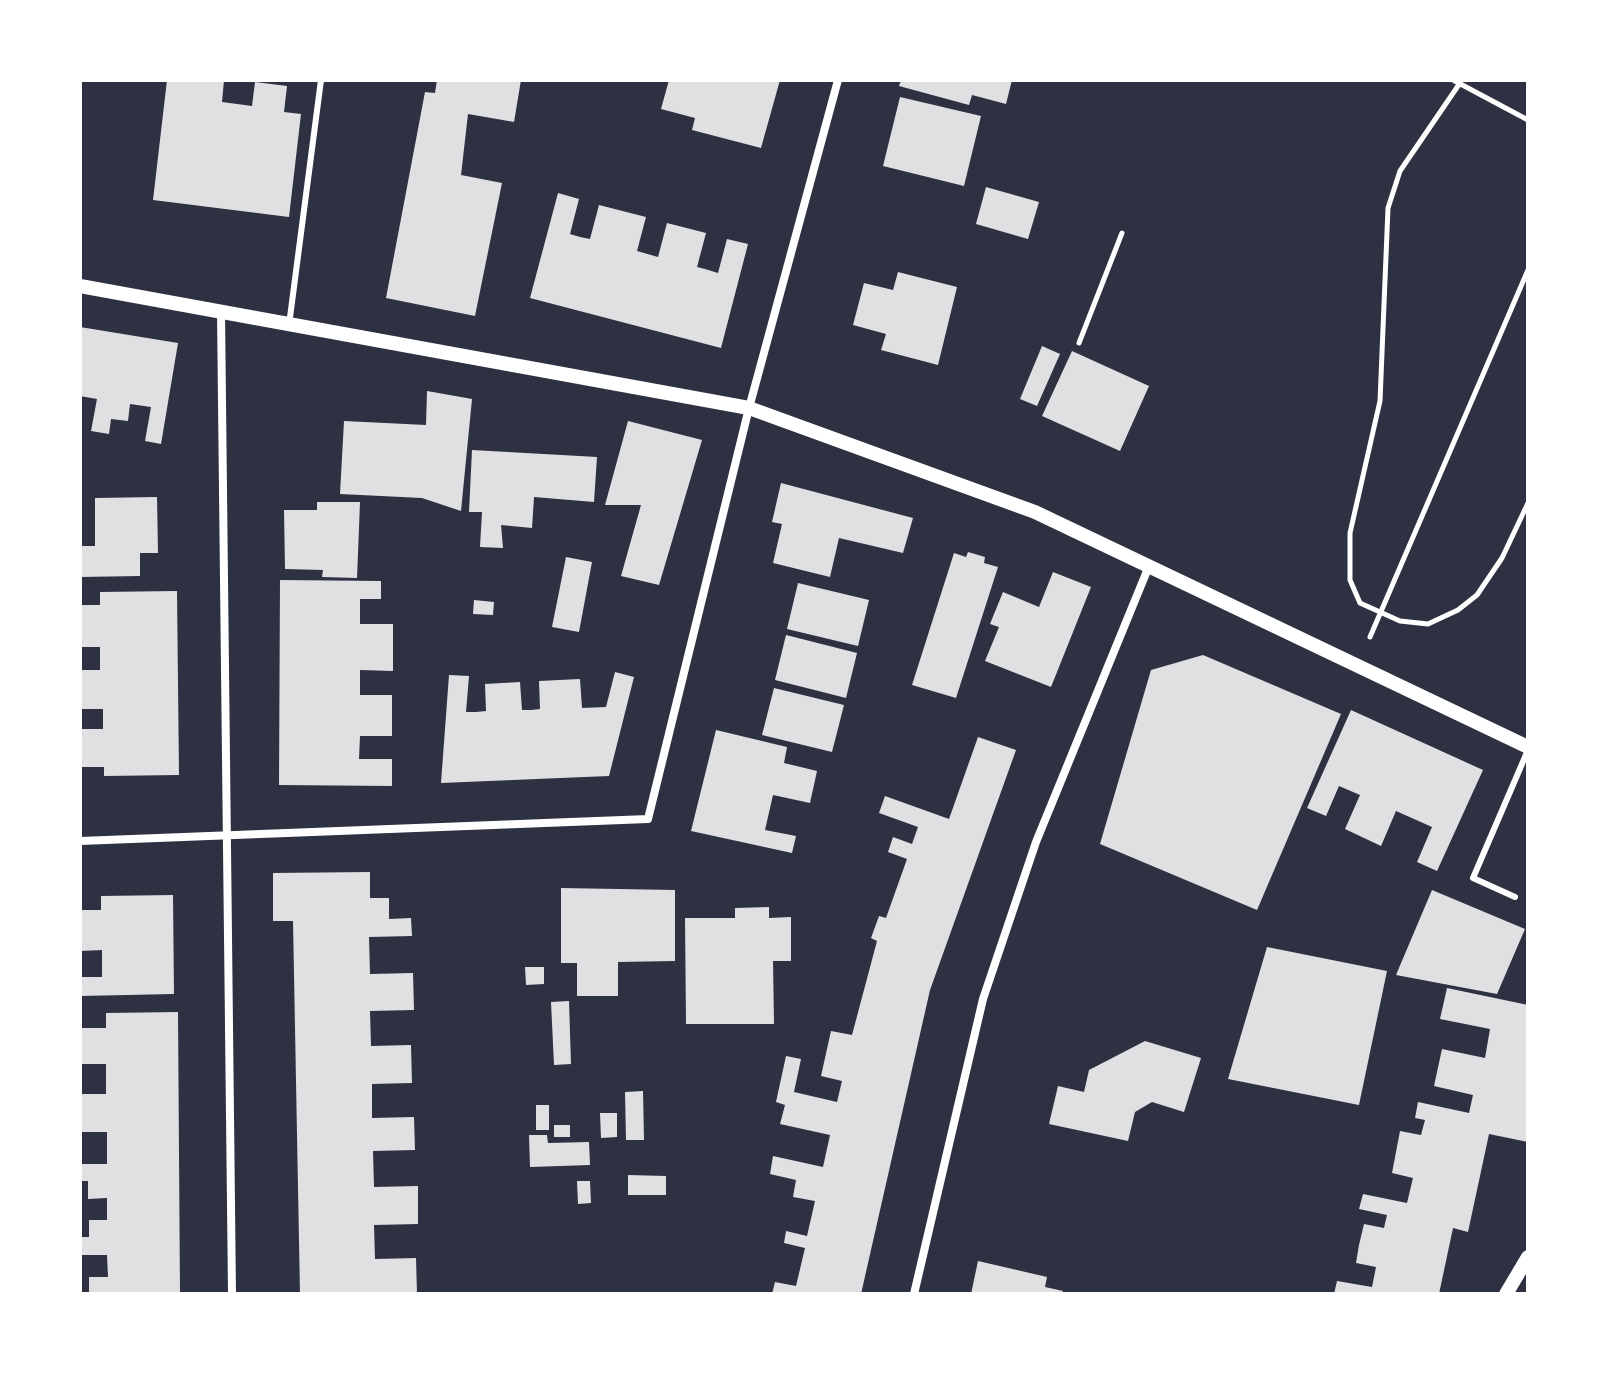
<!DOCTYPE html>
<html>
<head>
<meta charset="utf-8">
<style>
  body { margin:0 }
  #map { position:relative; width:1608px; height:1374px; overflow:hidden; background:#2d3142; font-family:"DejaVu Sans",sans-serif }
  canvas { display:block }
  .frame { position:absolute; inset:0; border:82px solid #fff; pointer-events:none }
</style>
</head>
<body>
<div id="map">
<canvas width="1608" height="1374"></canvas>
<div class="frame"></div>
</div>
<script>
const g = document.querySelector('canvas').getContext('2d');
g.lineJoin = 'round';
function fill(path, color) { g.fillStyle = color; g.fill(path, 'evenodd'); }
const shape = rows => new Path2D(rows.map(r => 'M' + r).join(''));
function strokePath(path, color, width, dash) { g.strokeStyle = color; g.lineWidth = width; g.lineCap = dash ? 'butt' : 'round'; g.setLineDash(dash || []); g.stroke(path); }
fill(shape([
  [167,80,224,80,222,102,252,106,255,82,287,86,284,112,301,114,289,217,153,200],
  [437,80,521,80,514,122,468,114,461,175,502,183,475,316,386,298,425,92,435,93],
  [669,80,780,80,761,148,692,130,695,118,661,109],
  [901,80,1012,80,1006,104,972,95,969,105,899,86],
  [900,97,981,116,964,186,883,166],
  [986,187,1039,202,1028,239,976,224],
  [558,193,579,199,570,234,580,237,590,239,599,205,646,217,637,251,658,257,667,223,706,233,697,267,705,269,718,273,727,239,748,244,721,348,530,298],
  [898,272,957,287,938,365,881,350,886,334,853,325,864,283,893,290],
  [80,327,178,343,161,444,145,441,151,407,130,404,128,421,111,419,109,434,91,431,97,399,80,396],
  [1042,346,1060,354,1037,406,1020,399],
  [1072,351,1149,386,1120,451,1042,416],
  [427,391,472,399,461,511,422,498,340,494,344,421,426,425],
  [628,421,702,440,659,585,621,576,641,505,605,505],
  [472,450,597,457,594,502,534,497,532,528,501,525,503,548,480,547,482,512,469,512],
  [781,483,913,518,903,553,839,538,830,577,773,563,782,524,772,522],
  [157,497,158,553,140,553,140,576,80,577,80,546,95,546,95,498],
  [317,502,360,502,357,578,322,577,323,570,285,569,284,510,317,510],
  [968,552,985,557,984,563,998,567,956,698,912,685,954,553,966,557],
  [566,557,592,562,579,632,552,627],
  [1053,572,1091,587,1051,687,985,661,999,627,990,624,1003,592,1039,607],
  [280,580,381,581,381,599,360,599,360,624,393,624,393,671,360,670,360,695,392,695,392,736,360,736,359,759,392,759,392,786,279,785],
  [798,583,869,600,858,646,787,629],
  [177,591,179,775,104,776,104,767,80,767,80,729,103,729,103,709,80,709,80,670,100,670,100,647,80,647,80,605,100,605,100,592],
  [474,600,494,602,493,615,473,614],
  [786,635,857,653,846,698,775,680],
  [1203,655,1341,714,1257,910,1100,844,1151,670],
  [615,672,634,677,609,776,441,783,449,675,469,676,466,712,476,712,486,711,485,684,520,682,522,710,531,710,540,709,539,681,580,679,582,708,606,707],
  [774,688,844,705,832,752,762,735],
  [1351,710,1483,770,1437,871,1417,862,1432,827,1396,811,1381,846,1345,829,1360,795,1339,786,1326,816,1307,808],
  [716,730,787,747,784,763,817,771,810,803,773,795,765,830,796,836,792,853,691,831],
  [978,737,1016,750,930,990,861,1294,772,1294,775,1282,796,1286,805,1248,784,1243,786,1231,807,1236,815,1201,793,1197,796,1180,770,1174,773,1156,823,1167,830,1135,780,1124,785,1105,776,1102,786,1056,801,1059,794,1092,837,1102,842,1081,821,1076,831,1031,852,1035,877,941,871,938,879,916,886,918,907,859,888,852,893,837,912,844,918,827,879,813,885,796,949,819],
  [370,872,370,898,389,898,389,919,411,918,412,936,369,937,370,974,413,973,414,1010,370,1011,371,1046,411,1045,412,1083,372,1084,372,1118,414,1117,415,1150,373,1151,374,1187,418,1186,418,1224,374,1225,375,1259,416,1258,417,1294,300,1294,293,921,273,921,273,873],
  [561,888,675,890,675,961,618,962,618,996,577,996,577,963,561,963],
  [1432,890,1525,929,1497,994,1396,975],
  [173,895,174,994,80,996,80,977,102,977,102,950,80,951,80,910,101,910,101,896],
  [769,907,769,918,791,917,791,961,773,961,774,1024,686,1024,685,918,735,918,735,908],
  [1267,947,1387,971,1359,1105,1228,1079],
  [525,967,544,967,544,984,526,985],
  [1447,988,1528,1005,1528,1142,1489,1134,1468,1232,1453,1228,1439,1294,1334,1294,1337,1281,1372,1287,1376,1267,1356,1263,1359,1245,1364,1224,1384,1228,1387,1215,1359,1209,1363,1194,1407,1203,1413,1178,1392,1173,1400,1131,1421,1135,1425,1120,1415,1118,1418,1102,1469,1113,1473,1095,1434,1086,1442,1049,1485,1058,1490,1029,1440,1019],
  [569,1001,571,1064,554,1065,551,1002],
  [178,1012,180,1294,89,1294,89,1277,108,1277,107,1255,80,1255,80,1237,89,1237,89,1220,107,1220,107,1198,88,1199,88,1181,80,1181,80,1164,107,1164,107,1132,80,1132,81,1094,106,1094,106,1064,80,1064,80,1028,106,1028,106,1013],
  [1145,1041,1201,1058,1184,1112,1152,1102,1135,1112,1128,1141,1049,1124,1058,1086,1084,1092,1089,1070],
  [643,1091,644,1140,626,1140,625,1092],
  [536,1105,549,1105,549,1130,536,1130],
  [600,1113,617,1113,617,1137,601,1138],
  [554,1125,570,1125,570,1137,554,1137],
  [529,1135,547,1135,548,1143,589,1142,590,1165,530,1167],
  [628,1175,666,1176,666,1195,628,1195],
  [577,1181,590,1181,591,1203,578,1204],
  [978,1261,1047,1277,1045,1287,1063,1291,1062,1294,971,1294]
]), '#e0e0e3');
strokePath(shape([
  [1453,80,1528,120],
  [1460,83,1400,171,1388,208,1380,401,1350,533,1350,580,1360,603,1400,621,1428,624,1458,610,1477,595,1502,558,1528,503],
  [1079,343,1122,233],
  [1370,637,1528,270]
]), '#fff', 5);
strokePath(shape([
  [289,325,321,80],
  [1515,897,1473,878,1528,750]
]), '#fff', 6);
strokePath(shape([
  [221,312,232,1294],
  [80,841,648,819,749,408,838,80],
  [914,1294,983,999,1036,842,1149,566]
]), '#fff', 8);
strokePath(shape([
  [80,286,749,408,1035,512,1528,747],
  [1506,1294,1528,1257]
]), '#fff', 14);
</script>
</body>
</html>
